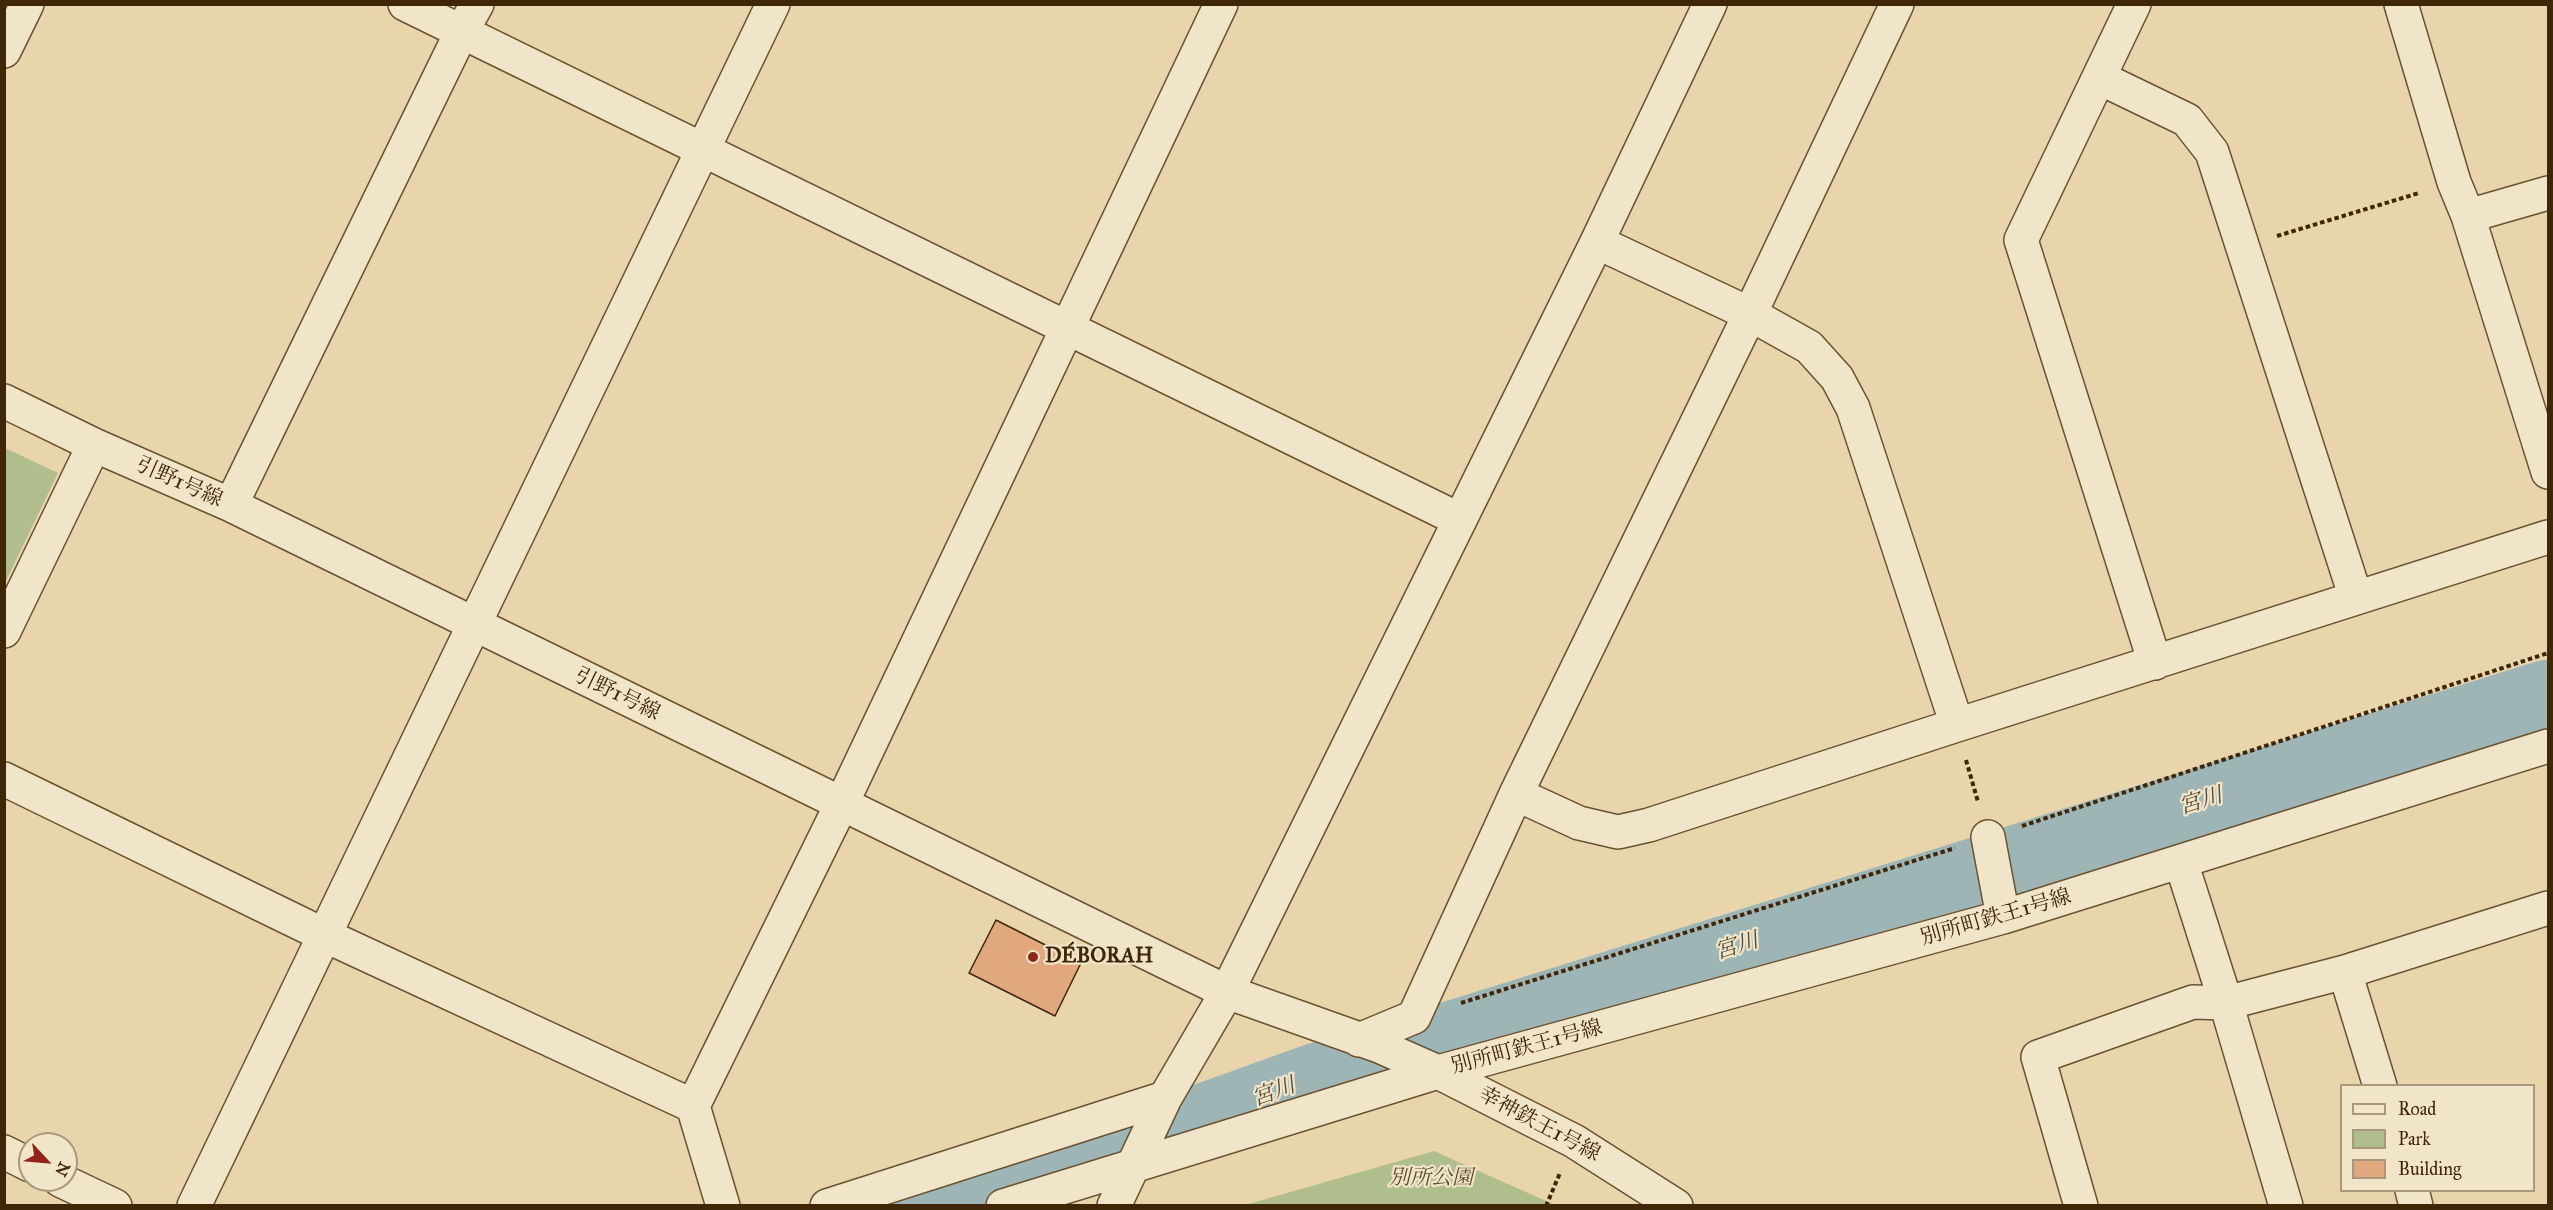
<!DOCTYPE html>
<html>
<head>
<meta charset="utf-8">
<style>
  body { margin:0 }
  #map { position:relative; width:2553px; height:1210px; overflow:hidden; background:#e8d5ac; font-family:"IM FELL Great Primer",serif }
  canvas { display:block }
  .frame { position:absolute; inset:0; border:6px solid #3f2607; pointer-events:none }
  .legend { position:absolute; left:2340px; top:1084px; width:195px; height:108px; box-sizing:border-box; background:#f0e4c9; border:2px solid #a9987b; margin:0; padding:8px 10px; list-style:none; font-size:18px; color:#3f2607 }
  .legend li { display:flex; align-items:center; gap:12px; height:30px }
  .legend b { width:30px; border:2px solid #a9987b }
  .north { position:absolute; left:18px; top:1132px; width:60px; height:60px; box-sizing:border-box; background:#f0e4c9; border:2px solid #a9987b; border-radius:50%; rotate:116deg; font-size:16px; font-weight:700; line-height:24px; text-align:center; color:#3f2607 }
  .north::after { content:''; display:block; margin:auto; width:21px; height:27px; background:#8f2418; clip-path:polygon(50% 0,100% 100%,50% 72%,0 100%) }
</style>
</head>
<body>
<div id="map">
<canvas width="2553" height="1210"></canvas>
<div class="frame"></div>
<ul class="legend">
<li><b style="height:8px;background:#f0e4c9"></b>Road</li>
<li><b style="height:16px;background:#b0be8e"></b>Park</li>
<li><b style="height:16px;background:#e0a87c"></b>Building</li>
</ul>
<div class="north">N</div>
</div>
<script>
const g = document.querySelector('canvas').getContext('2d');
g.lineJoin = 'round';
function fill(path, color) { g.fillStyle = color; g.fill(path, 'evenodd'); }
const shape = rows => new Path2D(rows.map(r => 'M' + r).join(''));
function strokePath(path, color, width, dash) { g.strokeStyle = color; g.lineWidth = width; g.lineCap = dash ? 'butt' : 'round'; g.setLineDash(dash || []); g.stroke(path); }
function label(font, color, halo, rows, align = 'center') {
  g.font = font + ' "IM FELL Great Primer","Noto Serif JP",serif'; g.lineWidth = 4.5; g.setLineDash([]); g.textBaseline = 'middle'; g.strokeStyle = halo; g.fillStyle = color; for (const [text, x, y, turn = 0] of rows) {
    g.save(); g.translate(x, y); g.rotate((+turn || 0) * Math.PI / 180); g.textAlign = isNaN(turn) ? turn : align; if (halo) g.strokeText(text, 0, 0); g.fillText(text, 0, 0); g.restore();
  }
}
fill(shape([
  [5,448,58,473,5,583],
  [1434,1151,1555,1205,1245,1205]
]), '#b0be8e');
strokePath(shape([
  [928,1206,1198,1120,1312,1079,2548,694]
]), '#9eb5b6', 69);
const building = shape([
  [996,920,1081,963,1055,1016,969,973,996,920]
]);
fill(building, '#e0a87c');
strokePath(building, '#3f2607', 1.5);
const minor = shape([
  [405,4,1460,520],
  [2134,4,2021,240,2155,663],
  [2401,4,2454,182,2468,216,2548,472],
  [4,51,27,4],
  [2100,78,2187,120,2212,152,2356,598],
  [2468,216,2548,193],
  [1597,242,1750,314,1809,347,1837,378,1853,408,1957,725],
  [4,401,94,445,231,505,1227,992,1379,1046,1438,1072,1574,1141,1676,1206],
  [231,505,462,31,477,4],
  [4,631,94,445],
  [4,779,324,935,693,1106,723,1206],
  [1516,794,1579,823,1618,832,1649,825,1957,725,2548,537],
  [1988,837,2003,917],
  [2345,972,2380,1086],
  [1359,1040,1414,1017,1516,794,1750,314,1897,4],
  [693,1106,841,805,1221,4],
  [4,1152,30,1165],
  [60,1180,115,1206],
  [2412,1190,2416,1206],
  [194,1206,773,4],
  [827,1206,1165,1098],
  [1003,1206,1438,1072,2003,917,2548,746],
  [1114,1206,1165,1098,1227,992,1597,242,1710,4],
  [2081,1206,2038,1057,2193,1002,2226,1003,2181,862],
  [2286,1206,2226,1003,2345,972,2548,908]
]);
strokePath(minor, '#695230', 36);
strokePath(shape([
  [2277,236,2419,193],
  [1966,760,1978,802],
  [2022,826,2548,653],
  [1461,1003,1955,848],
  [1546,1206,1560,1173]
]), '#3f2607', 4, [4.5, 3]);
strokePath(minor, '#f0e4c9', 33);
for (const [x, y, r, color] of [
  [1033,957,6,"#8f2418"]
]) { const dot = new Path2D(); dot.arc(x, y, r, 0, 2 * Math.PI); g.fillStyle = color; g.fill(dot); strokePath(dot, '#f0e4c9', 2); }
label('21px', '#3f2607', '#f0e4c9', [
  ["引野1号線",179,483,24],
  ["引野1号線",617,695,26],
  ["別所町鉄王1号線",1996,918,-16],
  ["別所町鉄王1号線",1527,1048,-15],
  ["幸神鉄王1号線",1539,1125,28]
]);
label('bold 21px', '#3f2607', '#f0e4c9', [
  ["DÉBORAH",1045,957]
], 'left');
label('italic 21px', '#5b4c29', '#f0e4c9', [
  ["別所公園",1431,1179]
]);
label('italic 22px', '#574a33', '#f0e4c9', [
  ["宮川",2201,802,-17],
  ["宮川",1737,947,-17],
  ["宮川",1274,1093,-20]
]);
</script>
</body>
</html>
